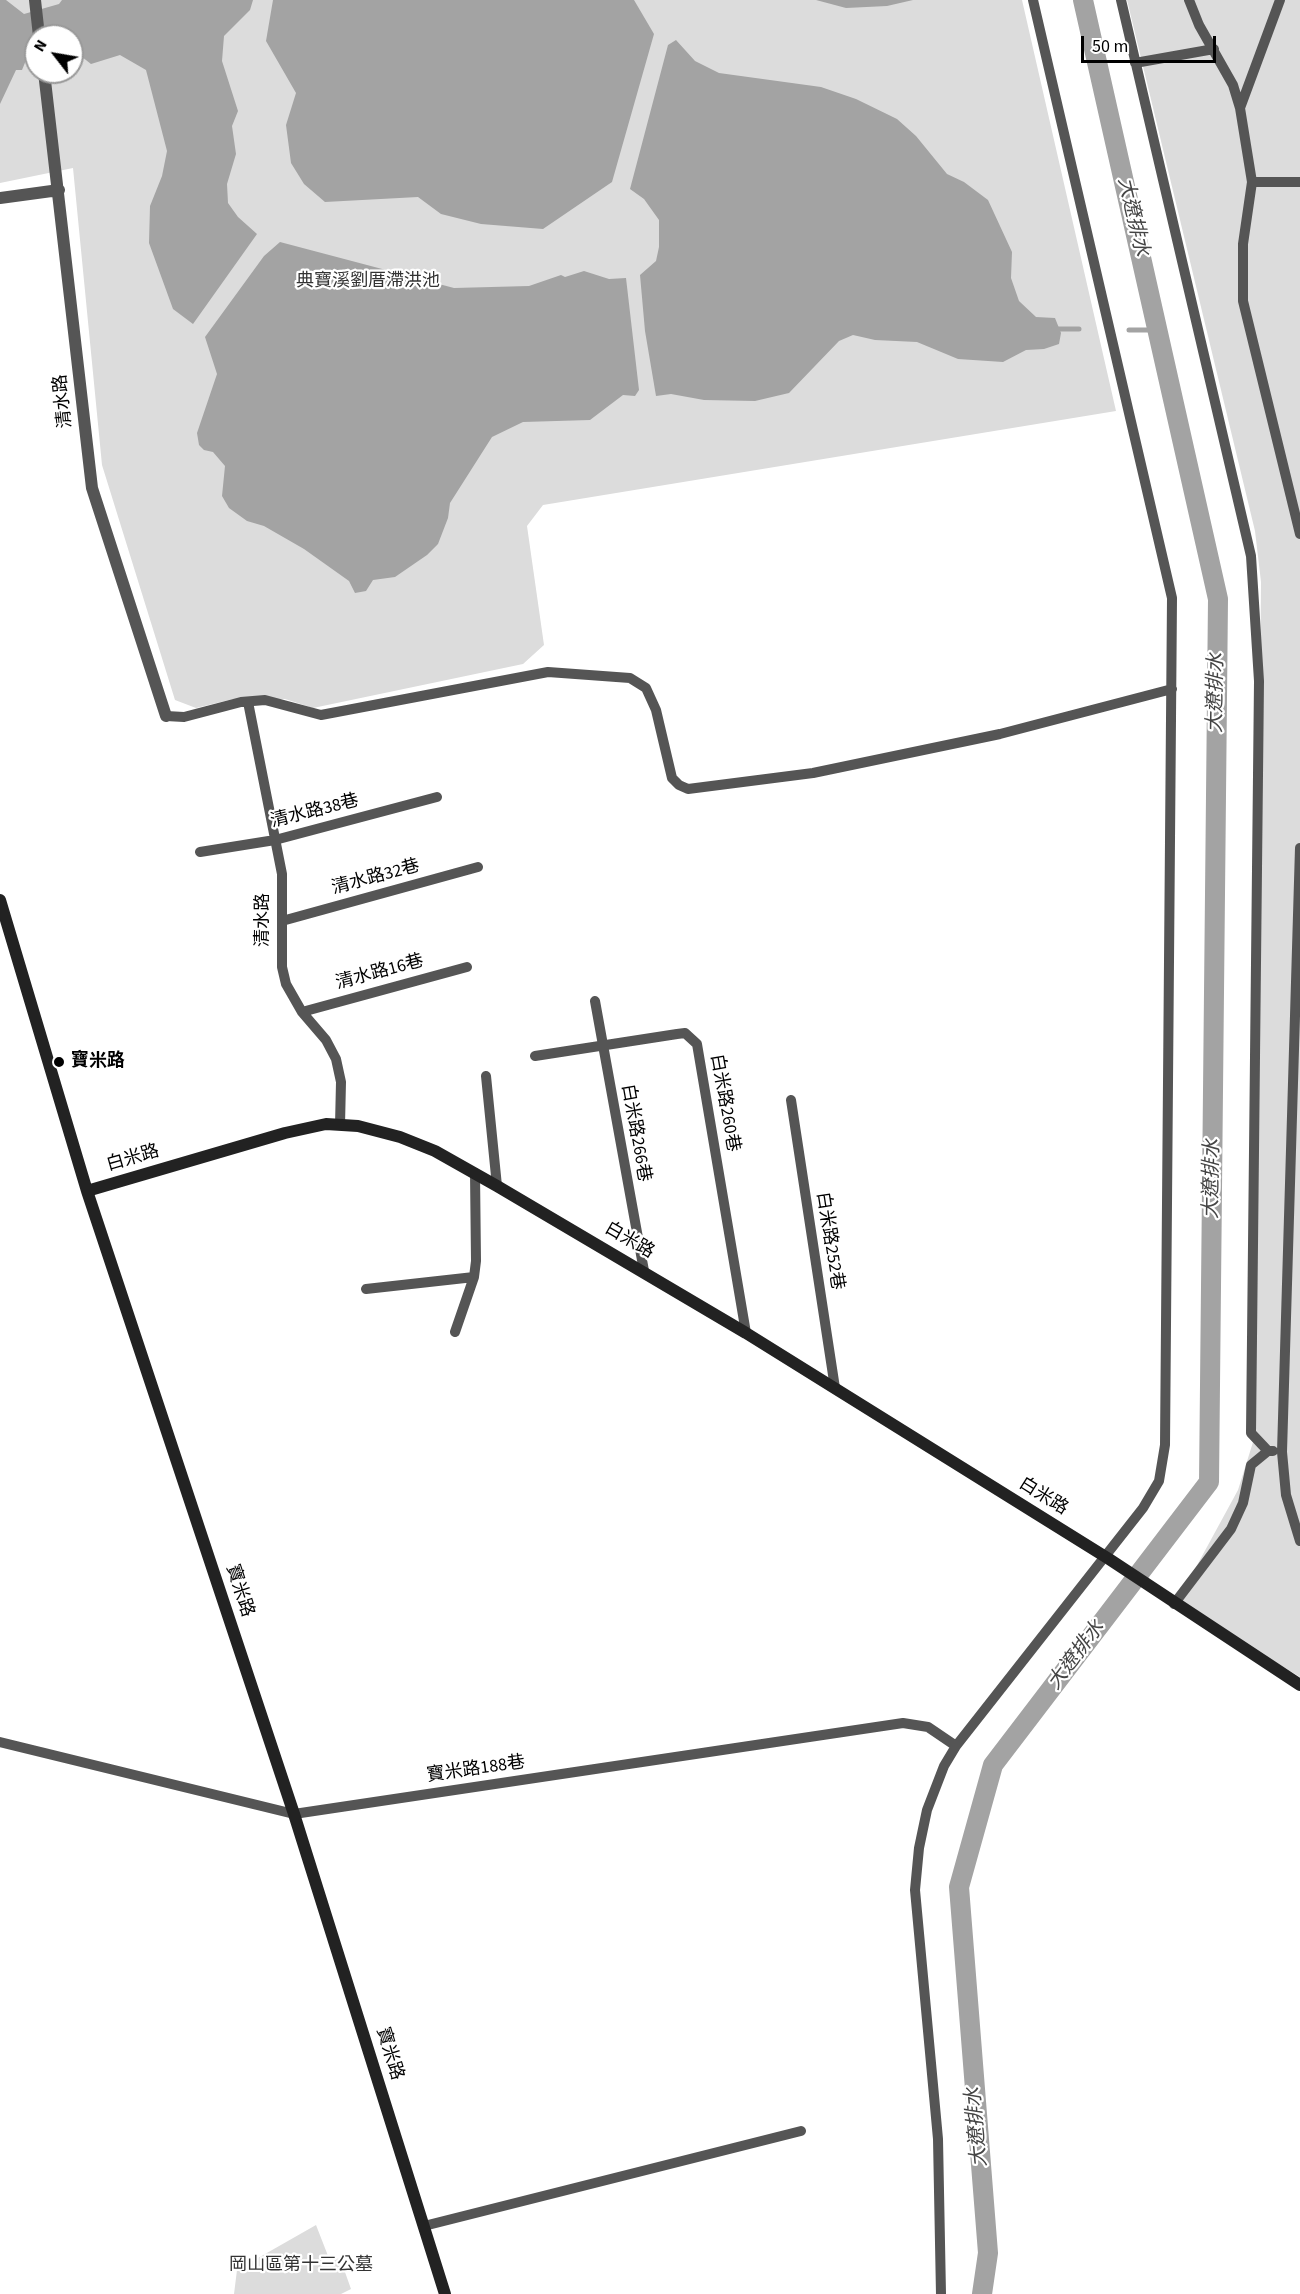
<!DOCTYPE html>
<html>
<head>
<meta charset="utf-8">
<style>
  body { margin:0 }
  #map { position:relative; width:1300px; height:2294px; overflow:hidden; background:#fff; font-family:"Source Sans 3",sans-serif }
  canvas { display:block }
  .north { position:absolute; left:24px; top:24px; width:60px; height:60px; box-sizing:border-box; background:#fff; border:2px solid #999; border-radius:50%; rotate:301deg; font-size:16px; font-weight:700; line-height:24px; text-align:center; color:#000 }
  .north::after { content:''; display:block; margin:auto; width:21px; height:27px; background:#000; clip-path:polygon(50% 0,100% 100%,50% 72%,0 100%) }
  .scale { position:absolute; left:1081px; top:36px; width:135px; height:27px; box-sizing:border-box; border:3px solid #000; border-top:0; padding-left:8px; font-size:18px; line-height:21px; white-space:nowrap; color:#000; -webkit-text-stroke:4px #fff; paint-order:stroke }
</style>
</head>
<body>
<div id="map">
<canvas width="1300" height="2294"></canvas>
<div class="north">N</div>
<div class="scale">50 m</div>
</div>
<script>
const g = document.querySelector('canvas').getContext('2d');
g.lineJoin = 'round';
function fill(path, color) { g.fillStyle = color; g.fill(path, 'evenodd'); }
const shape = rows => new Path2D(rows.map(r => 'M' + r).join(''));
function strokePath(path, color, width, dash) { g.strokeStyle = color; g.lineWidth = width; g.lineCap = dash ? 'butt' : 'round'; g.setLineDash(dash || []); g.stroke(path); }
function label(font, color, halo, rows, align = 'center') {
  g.font = font + ' "Source Sans 3","Noto Sans TC",sans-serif'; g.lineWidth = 4.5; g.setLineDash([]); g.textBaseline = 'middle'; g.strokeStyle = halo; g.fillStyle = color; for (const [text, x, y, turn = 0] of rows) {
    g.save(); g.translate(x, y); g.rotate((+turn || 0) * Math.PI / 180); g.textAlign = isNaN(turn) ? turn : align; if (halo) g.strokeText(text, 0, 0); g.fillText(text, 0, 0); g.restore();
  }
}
fill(shape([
  [0,0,1022,0,1116,411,543,505,527,526,544,645,523,664,313,708,285,699,233,699,196,708,175,700,102,465,73,168,0,183],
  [36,36,72,36,72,72,36,72],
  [1127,0,1300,0,1300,1677,1177,1602,1238,1490,1254,1439,1261,582,1255,531],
  [316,2225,330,2261,340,2258,351,2289,341,2294,234,2294,237,2270]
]), '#dcdcdc');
fill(shape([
  [0,0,6,0,24,14,59,4,62,0,253,0,250,10,224,36,222,61,238,111,232,126,236,154,227,184,228,203,238,217,257,234,193,324,173,309,149,243,150,206,162,176,167,151,146,70,120,55,91,64,72,49,72,36,36,36,36,47,31,48,22,70,16,70,0,104],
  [273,0,634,0,654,34,612,182,543,229,481,224,441,214,418,197,325,202,304,184,291,163,286,125,296,93,266,41],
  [816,0,913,0,887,6,846,8],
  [676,40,695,61,719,73,821,87,856,99,897,119,916,136,947,174,964,182,988,200,1012,252,1011,278,1019,301,1036,317,1055,318,1061,333,1059,344,1044,349,1026,350,1003,362,958,359,917,342,875,340,853,335,839,341,789,393,755,401,704,400,671,394,656,396,645,331,640,275,656,261,659,247,659,220,644,199,630,189,668,45],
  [280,242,454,288,529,286,561,275,565,277,584,271,609,279,626,278,639,390,635,396,623,395,590,420,523,422,492,437,450,503,448,518,438,544,427,555,395,577,373,580,366,591,355,593,349,581,304,549,264,526,247,521,229,508,222,496,225,466,213,452,204,450,199,445,197,433,217,374,205,337,264,256]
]), '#a3a3a3');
strokePath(shape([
  [1054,329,1079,329],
  [1129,330,1158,330]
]), '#a3a3a3', 5);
strokePath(shape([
  [982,2294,988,2253,959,1887,993,1765,1209,1482,1218,599,1083,0]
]), '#a3a3a3', 20);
strokePath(shape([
  [1121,0,1251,556,1259,681,1251,1433,1268,1451],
  [1189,0,1199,25,1233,85,1240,108,1252,182,1243,244,1243,301,1300,534],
  [1135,63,1214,49],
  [1240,108,1280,0],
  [1252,182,1300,182],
  [248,702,282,874,282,967,286,984,302,1012,326,1040,336,1059,341,1082,340,1125],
  [166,716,184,717,241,702,265,700,321,715,548,672,630,678,646,688,656,710,672,778,679,785,688,789,813,773,1000,734,1172,689],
  [1300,848,1282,1452,1286,1495,1300,1541],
  [200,852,275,840,437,797],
  [282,921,478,867],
  [595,1001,644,1271],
  [302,1012,467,967],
  [535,1056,677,1034,685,1033,697,1044,746,1333],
  [486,1076,497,1186],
  [791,1100,835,1388],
  [366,1289,474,1277],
  [455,1332,474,1277,476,1261,475,1173],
  [1174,1604,1231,1529,1243,1503,1251,1465,1268,1451,1273,1451],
  [0,1742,294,1814,903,1723,928,1727,956,1746],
  [424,2226,801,2131],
  [941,2294,938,2139,915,1890,919,1848,927,1810,944,1766,956,1746,1143,1508,1159,1481,1165,1445,1172,598,1033,0]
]), '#555', 10);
strokePath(shape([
  [35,0,39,36],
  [44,72,92,488,166,716],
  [0,198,59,190]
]), '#555', 12);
strokePath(shape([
  [0,900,87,1191,294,1814,445,2294],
  [87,1191,285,1133,326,1124,358,1126,400,1137,435,1151,497,1186,746,1333,1109,1559,1300,1685]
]), '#222', 12);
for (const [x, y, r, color] of [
  [59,1062,6,"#000"]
]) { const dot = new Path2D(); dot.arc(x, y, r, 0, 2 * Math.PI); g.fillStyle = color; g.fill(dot); strokePath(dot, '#fff', 2); }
label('18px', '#333', '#fff', [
  ["典寶溪劉厝滯洪池",368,282],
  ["岡山區第十三公墓",301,2266]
]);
label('18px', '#000', '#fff', [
  ["清水路",64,401,-96],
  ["清水路38巷",315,812,-14],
  ["清水路32巷",376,878,-15],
  ["清水路",264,920,-90],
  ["清水路16巷",380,973,-15],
  ["白米路260巷",724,1103,80],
  ["白米路266巷",635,1133,80],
  ["白米路",133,1159,-16],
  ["白米路",629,1241,30],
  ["白米路252巷",829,1241,81],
  ["白米路",1043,1497,32],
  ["寶米路",239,1591,72],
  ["寶米路188巷",476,1770,-8],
  ["寶米路",389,2054,73]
]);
label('bold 18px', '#000', '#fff', [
  ["寶米路",71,1062]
], 'left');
label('italic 20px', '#444', '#fff', [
  ["大遼排水",1132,217,77],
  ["大遼排水",1217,693,-89],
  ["大遼排水",1213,1179,-89],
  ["大遼排水",1077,1656,-53],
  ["大遼排水",978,2127,-95]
]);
</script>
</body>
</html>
